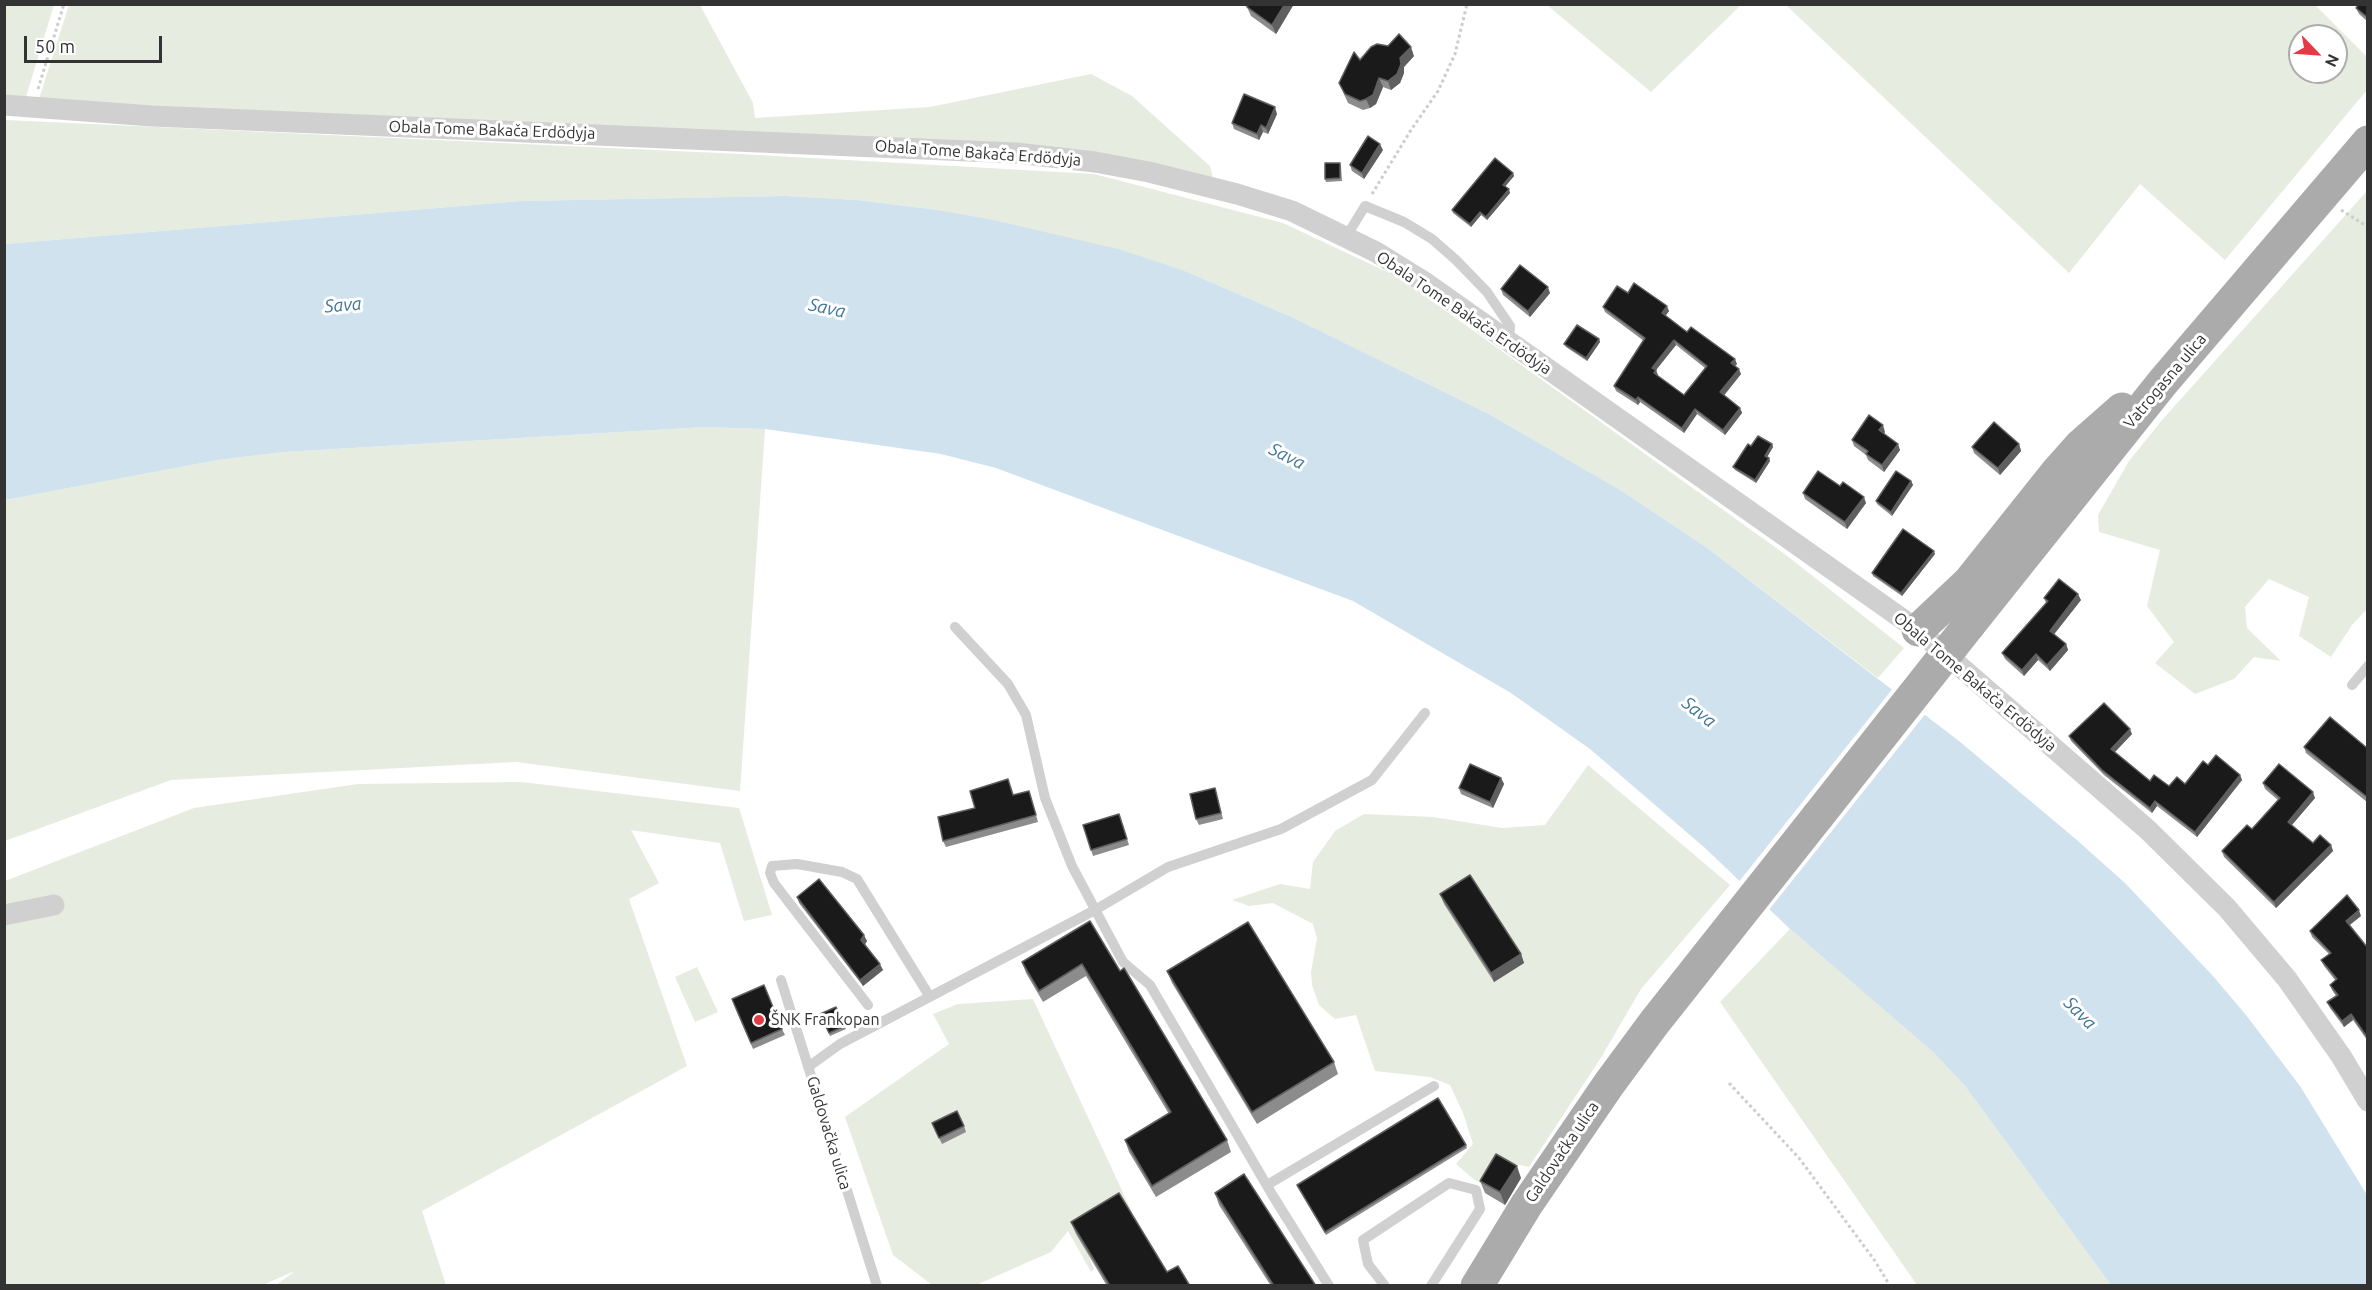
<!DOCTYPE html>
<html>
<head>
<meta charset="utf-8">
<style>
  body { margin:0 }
  #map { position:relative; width:2372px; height:1290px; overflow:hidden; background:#fff; font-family:Ubuntu,sans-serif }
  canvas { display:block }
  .frame { position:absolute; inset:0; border:6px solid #333; pointer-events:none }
  .north { position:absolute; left:2288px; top:24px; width:60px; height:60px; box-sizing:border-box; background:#fff; border:2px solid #adadad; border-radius:50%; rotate:115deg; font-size:16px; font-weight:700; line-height:24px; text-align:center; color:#333 }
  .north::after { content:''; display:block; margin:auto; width:21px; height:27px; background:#e63946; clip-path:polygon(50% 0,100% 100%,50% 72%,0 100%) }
  .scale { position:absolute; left:24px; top:36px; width:138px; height:27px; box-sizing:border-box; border:3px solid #333; border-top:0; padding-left:8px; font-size:18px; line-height:21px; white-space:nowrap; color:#333; -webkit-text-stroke:4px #fff; paint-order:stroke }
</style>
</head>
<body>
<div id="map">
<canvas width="2372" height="1290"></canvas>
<div class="frame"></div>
<div class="north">N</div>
<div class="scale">50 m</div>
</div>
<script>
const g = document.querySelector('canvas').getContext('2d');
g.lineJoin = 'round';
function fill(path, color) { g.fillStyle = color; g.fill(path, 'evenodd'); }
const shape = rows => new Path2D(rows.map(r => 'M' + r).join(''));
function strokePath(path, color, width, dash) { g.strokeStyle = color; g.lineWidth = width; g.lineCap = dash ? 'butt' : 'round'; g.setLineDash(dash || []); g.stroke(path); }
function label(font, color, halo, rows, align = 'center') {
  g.font = font + ' Ubuntu,sans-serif'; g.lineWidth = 6; g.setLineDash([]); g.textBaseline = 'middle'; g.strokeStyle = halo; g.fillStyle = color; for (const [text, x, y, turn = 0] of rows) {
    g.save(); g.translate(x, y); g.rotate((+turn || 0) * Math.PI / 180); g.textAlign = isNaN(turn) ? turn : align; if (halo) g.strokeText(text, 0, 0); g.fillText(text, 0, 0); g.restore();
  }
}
fill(shape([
  [4,5,54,5,25,100,5,99],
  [69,5,700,5,753,103,755,118,930,107,1091,74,1132,96,1210,166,1215,186,1087,157,37,105],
  [1547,5,1741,5,1651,92],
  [1786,5,2315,5,2367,57,2367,90,2225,260,2140,184,2069,273],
  [2300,36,2336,36,2336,72,2300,72],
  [5,120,740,154,1094,174,1283,223,1400,278,1786,555,1904,648,1878,678,1706,547,1622,491,1489,414,1294,318,1185,271,938,210,857,200,786,196,521,201,5,244],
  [2367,191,2367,609,2352,625,2331,657,2299,636,2309,597,2269,579,2245,607,2247,628,2281,661,2254,657,2234,679,2195,694,2155,663,2174,642,2147,606,2160,550,2099,532,2098,515,2129,461,2163,419],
  [705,427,765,429,740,791,516,762,171,780,5,841,5,500,218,460,284,452],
  [1588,765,1730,885,1641,989,1602,1056,1529,1167,1502,1161,1477,1182,1456,1164,1473,1144,1463,1113,1450,1085,1430,1077,1375,1071,1356,1015,1335,1019,1319,1005,1312,985,1311,972,1317,938,1313,924,1273,903,1249,906,1232,900,1280,884,1310,889,1313,862,1335,831,1364,814,1433,817,1502,828,1545,825],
  [522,782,739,808,772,915,744,921,720,843,631,830,659,883,629,899,687,1066,422,1211,446,1285,276,1285,295,1271,260,1286,5,1286,5,881,194,808,358,784],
  [1790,929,1933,1052,1965,1086,2111,1285,1917,1285,1720,1002],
  [697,967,718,1012,695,1022,675,977],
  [1033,999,1132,1212,1078,1229,1094,1269,1091,1272,1068,1231,1051,1252,976,1285,932,1285,893,1255,845,1117,949,1044,933,1014,958,1004]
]), '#e6ecdf');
fill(shape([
  [786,196,857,200,938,210,993,220,1118,249,1185,271,1294,318,1489,414,1622,491,1706,547,1959,741,2078,841,2126,884,2213,976,2246,1015,2300,1086,2367,1195,2367,1285,2111,1285,1965,1086,1933,1052,1790,929,1705,848,1590,749,1511,693,1353,601,996,468,941,454,765,429,705,427,284,452,218,460,5,500,5,244,521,201]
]), '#cfe2ee');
fill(shape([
  [1894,687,1927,712,1768,911,1738,883]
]), '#fff');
strokePath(shape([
  [38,89,64,4],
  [1372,194,1411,130,1438,91,1455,54,1467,4],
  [2341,210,2368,227],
  [1729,1083,1799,1158,1875,1261,1890,1286]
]), '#cdcdcd', 3, [3, 3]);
strokePath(shape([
  [1346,237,1365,206,1404,222,1432,239,1456,260,1487,292,1510,326,1509,341],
  [955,627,1008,684,1026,715,1045,798,1072,866,1123,962,1150,985,1273,1196,1329,1286],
  [2352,685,2368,666],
  [781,980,877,1286],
  [868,1005,774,883,770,873,772,866,797,864,842,872,857,879,930,997],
  [808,1067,840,1044,1095,910,1168,867,1281,829,1372,780,1425,713],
  [1267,1185,1434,1086],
  [1385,1286,1368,1264,1363,1240,1449,1183,1476,1190,1480,1209,1431,1286]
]), '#d0d0d0', 10);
strokePath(shape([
  [4,105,152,116,1016,153,1095,162,1149,172,1237,194,1292,211,1376,252,1426,283,1918,630,2148,830,2227,908,2287,979,2341,1056,2368,1101],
  [4,915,54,905]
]), '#d0d0d0', 21);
strokePath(shape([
  [1969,625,2163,382,2368,142],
  [1918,630,1969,582,2056,473,2080,446,2122,409],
  [1477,1286,1527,1204,1609,1084,1654,1023,1818,816]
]), '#ababab', 33);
strokePath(shape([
  [1818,816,1969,625]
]), '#ababab', 33);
fill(shape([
  [1241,4,1294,4,1276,34,1251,16,1247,7],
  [2367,4,2367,21,2359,14,2356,8],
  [1414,56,1404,67,1404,73,1400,83,1391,90,1383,87,1376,104,1370,108,1363,110,1348,103,1339,83,1360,60],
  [1277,114,1268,134,1263,132,1259,140,1234,129,1232,123],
  [1383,150,1364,179,1352,171,1350,165],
  [1340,163,1341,166,1342,181,1326,182,1325,179],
  [1513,173,1514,176,1505,186,1510,193,1487,220,1481,215,1471,227,1453,213,1452,210],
  [1501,289,1550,293,1530,317,1503,295],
  [1628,293,1669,311,1665,316,1687,332,1737,364,1735,366,1741,374,1724,395,1740,408,1742,413,1725,435,1697,414,1684,433,1640,402,1638,405,1616,391,1614,386,1644,341,1605,312,1603,307],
  [1676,345,1705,368,1684,395,1657,376,1656,370],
  [1599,339,1600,342,1587,361,1566,347,1564,344],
  [1885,432,1884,434,1900,450,1884,472,1868,460,1866,455,1854,446,1852,440],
  [1772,444,1773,447,1767,457,1769,458,1770,461,1756,483,1735,470,1733,467,1751,446],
  [2019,444,2021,451,2000,475,1974,453,1972,447],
  [1911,481,1913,485,1892,516,1877,504,1876,501],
  [1803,493,1866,503,1847,529,1805,499],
  [1935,554,1902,596,1873,576,1872,573],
  [2044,598,2081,600,2054,634,2066,644,2068,650,2050,671,2038,660,2024,676,2005,659,2002,653,2046,603],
  [2132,734,2115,752,2150,781,2169,786,2185,784,2208,765,2240,775,2242,780,2197,837,2157,806,2152,813,2104,775,2071,741,2069,736],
  [2304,747,2367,748,2367,802,2306,753],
  [1501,778,1504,784,1493,808,1461,794,1459,788],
  [2263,783,2315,798,2292,825,2313,843,2331,845,2333,851,2276,908,2224,857,2222,851,2252,829,2278,800,2265,789],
  [1215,788,1223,819,1199,825,1196,819],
  [1013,795,1031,798,1038,822,946,847,943,841,975,808],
  [1119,814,1129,845,1093,856,1083,825],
  [1440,894,1521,954,1524,963,1494,982,1444,904],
  [797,897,867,941,865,944,883,970,863,986,799,903],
  [2361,916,2350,925,2367,947,2367,1040,2353,1020,2344,1027,2330,1008,2327,1002,2336,996,2332,990,2330,985,2335,980,2324,966,2321,960,2329,954,2312,937,2310,931],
  [1090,921,1120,971,1227,1140,1231,1152,1156,1197,1129,1152,1125,1140,1169,1114,1086,976,1043,1002,1026,973,1022,962],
  [1167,971,1334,1062,1338,1074,1257,1124,1172,983],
  [734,1005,782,1029,785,1035,753,1049],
  [836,1007,846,1029,830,1036,820,1014],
  [932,1123,964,1126,966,1132,942,1144],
  [1466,1145,1467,1148,1326,1235,1297,1185],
  [1521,1178,1505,1205,1485,1193,1480,1181],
  [1215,1193,1316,1286,1271,1286,1219,1205],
  [1071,1222,1167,1272,1190,1286,1107,1286,1076,1234]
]), '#8c8c8c');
fill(shape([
  [1285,4,1294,4,1276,34,1272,25],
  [1411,47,1414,56,1404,67,1404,73,1400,83,1391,90,1388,81,1400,58],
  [1379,78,1383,87,1376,104,1370,108,1366,99],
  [1275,107,1277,114,1268,134,1266,128],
  [1261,125,1263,132,1259,140,1257,134],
  [1380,144,1383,150,1364,179,1362,173],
  [1513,173,1514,176,1504,188,1503,185],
  [1509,189,1510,193,1487,220,1486,217],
  [1480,212,1481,215,1471,227,1470,224],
  [1548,287,1550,293,1530,317,1528,311],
  [1667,306,1669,311,1664,318,1662,313],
  [1599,339,1600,342,1587,361,1586,358],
  [1674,340,1676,345,1656,370,1658,375,1656,378,1652,368],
  [1735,359,1737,364,1733,368,1731,363],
  [1739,369,1741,374,1722,398,1720,392],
  [1638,397,1640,402,1638,405,1636,400],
  [1740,408,1742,413,1725,435,1723,430],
  [1695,409,1697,414,1684,433,1682,428],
  [1883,425,1885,432,1881,437,1879,430],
  [1772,444,1773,447,1766,459,1765,456],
  [1898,444,1900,450,1884,472,1882,465],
  [2019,444,2021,451,2000,475,1998,468],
  [1769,458,1770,461,1756,483,1755,480],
  [1911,481,1913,485,1892,516,1891,512],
  [1864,497,1866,503,1847,529,1845,522],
  [1934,551,1935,554,1902,596,1901,593],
  [2078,594,2081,600,2052,637,2050,631],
  [2066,644,2068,650,2050,671,2047,665],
  [2036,654,2038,660,2024,676,2022,670],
  [2130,729,2132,734,2113,754,2111,749],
  [2240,775,2242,780,2197,837,2195,832],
  [1501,778,1504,784,1493,808,1490,802],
  [2313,792,2315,798,2290,827,2288,822],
  [2155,801,2157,806,2152,813,2150,808],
  [2331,845,2333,851,2276,908,2274,902],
  [2359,910,2361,916,2348,926,2346,921],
  [864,935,867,941,864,946,861,940],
  [1521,954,1524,963,1494,982,1491,973],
  [880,964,883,970,863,986,860,980],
  [2351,1014,2353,1020,2344,1027,2342,1021],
  [1517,1166,1521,1178,1505,1205,1500,1192]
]), '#5f5f5f');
const building = shape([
  [1249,4,1285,4,1272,25,1247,7,1249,4],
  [2359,4,2367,4,2367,17,2356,8,2359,4],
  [1399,34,1411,47,1400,58,1401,64,1397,74,1388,81,1379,78,1373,95,1366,99,1360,101,1345,94,1339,83,1354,52,1360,60,1371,47,1377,44,1388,46,1399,34],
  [1244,94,1275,107,1266,128,1261,125,1257,134,1232,123,1244,94],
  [1368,136,1380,144,1362,173,1350,165,1368,136],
  [1495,158,1513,173,1503,185,1509,189,1486,217,1480,212,1470,224,1452,210,1495,158],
  [1325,163,1340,163,1340,178,1325,179,1325,163],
  [1520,265,1548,287,1528,311,1501,289,1520,265],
  [1634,283,1667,306,1662,313,1687,332,1691,327,1735,359,1731,363,1739,369,1720,392,1740,408,1723,430,1695,409,1682,428,1638,397,1636,400,1614,386,1645,338,1603,307,1617,286,1628,293,1634,283],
  [1674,340,1707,366,1684,395,1654,373,1656,370,1652,368,1674,340],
  [1577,325,1599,339,1586,358,1564,344,1577,325],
  [1869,415,1883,425,1879,430,1898,444,1882,465,1866,454,1868,451,1852,440,1869,415],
  [1994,422,2019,444,1998,468,1972,447,1994,422],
  [1758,436,1772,444,1765,456,1769,458,1755,480,1733,467,1748,444,1751,446,1758,436],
  [1818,471,1840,486,1843,482,1864,497,1845,522,1803,493,1818,471],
  [1896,471,1911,481,1891,512,1876,501,1896,471],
  [1903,529,1934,551,1901,593,1872,573,1903,529],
  [2059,579,2078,594,2050,631,2066,644,2047,665,2036,654,2022,670,2002,653,2048,601,2044,598,2059,579],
  [2104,703,2130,729,2111,749,2150,781,2154,775,2169,786,2177,777,2185,784,2203,761,2208,765,2216,755,2240,775,2195,832,2155,801,2150,808,2102,770,2069,736,2104,703],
  [2330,717,2367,748,2367,797,2304,747,2330,717],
  [1470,764,1501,778,1490,802,1459,788,1470,764],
  [2279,764,2313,792,2288,822,2313,843,2320,835,2331,845,2274,902,2222,851,2247,825,2252,829,2280,798,2263,783,2279,764],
  [1008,779,1013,795,1029,791,1036,815,943,841,938,817,975,808,970,791,1008,779],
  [1215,788,1221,813,1196,819,1190,794,1215,788],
  [1119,814,1127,839,1091,850,1083,825,1119,814],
  [1470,875,1521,954,1491,973,1440,894,1470,875],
  [819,879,864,935,861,940,880,964,860,980,797,897,819,879],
  [2347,895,2359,910,2346,921,2367,947,2367,1037,2351,1014,2342,1021,2327,1002,2338,995,2330,985,2337,979,2321,960,2331,953,2310,931,2347,895],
  [1090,921,1120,971,1124,968,1227,1140,1152,1186,1125,1140,1171,1112,1082,964,1039,991,1022,962,1090,921],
  [1248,922,1334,1062,1252,1112,1167,971,1248,922],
  [764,985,782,1029,751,1043,732,999,764,985],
  [836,1007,845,1026,829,1033,820,1014,836,1007],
  [1438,1098,1466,1145,1325,1232,1297,1185,1438,1098],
  [957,1111,964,1126,939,1138,932,1123,957,1111],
  [1496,1154,1517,1166,1500,1192,1480,1181,1496,1154],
  [1244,1174,1316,1286,1274,1286,1215,1193,1244,1174],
  [1119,1193,1167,1272,1178,1266,1190,1286,1110,1286,1071,1222,1119,1193]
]);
fill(building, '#1a1a1a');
strokePath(building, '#5f5f5f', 1.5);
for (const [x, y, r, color] of [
  [759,1020,6,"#e63946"]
]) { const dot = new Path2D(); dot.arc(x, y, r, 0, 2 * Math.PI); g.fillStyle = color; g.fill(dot); strokePath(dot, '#fff', 2); }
label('16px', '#333', '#fff', [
  ["Obala Tome Bakača Erdödyja",492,130,2],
  ["Obala Tome Bakača Erdödyja",978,153,4],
  ["Obala Tome Bakača Erdödyja",1464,313,34],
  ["Vatrogasna ulica",2165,381,-50],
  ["Obala Tome Bakača Erdödyja",1975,682,40],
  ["Galdovačka ulica",829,1133,73],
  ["Galdovačka ulica",1562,1152,-56]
]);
label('16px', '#333', '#fff', [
  ["ŠNK Frankopan",771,1020]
], 'left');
label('italic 18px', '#3f7597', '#fff', [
  ["Sava",343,305,-5],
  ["Sava",827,308,12],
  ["Sava",1287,456,27],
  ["Sava",1699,712,38],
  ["Sava",2080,1013,45]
]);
</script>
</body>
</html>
